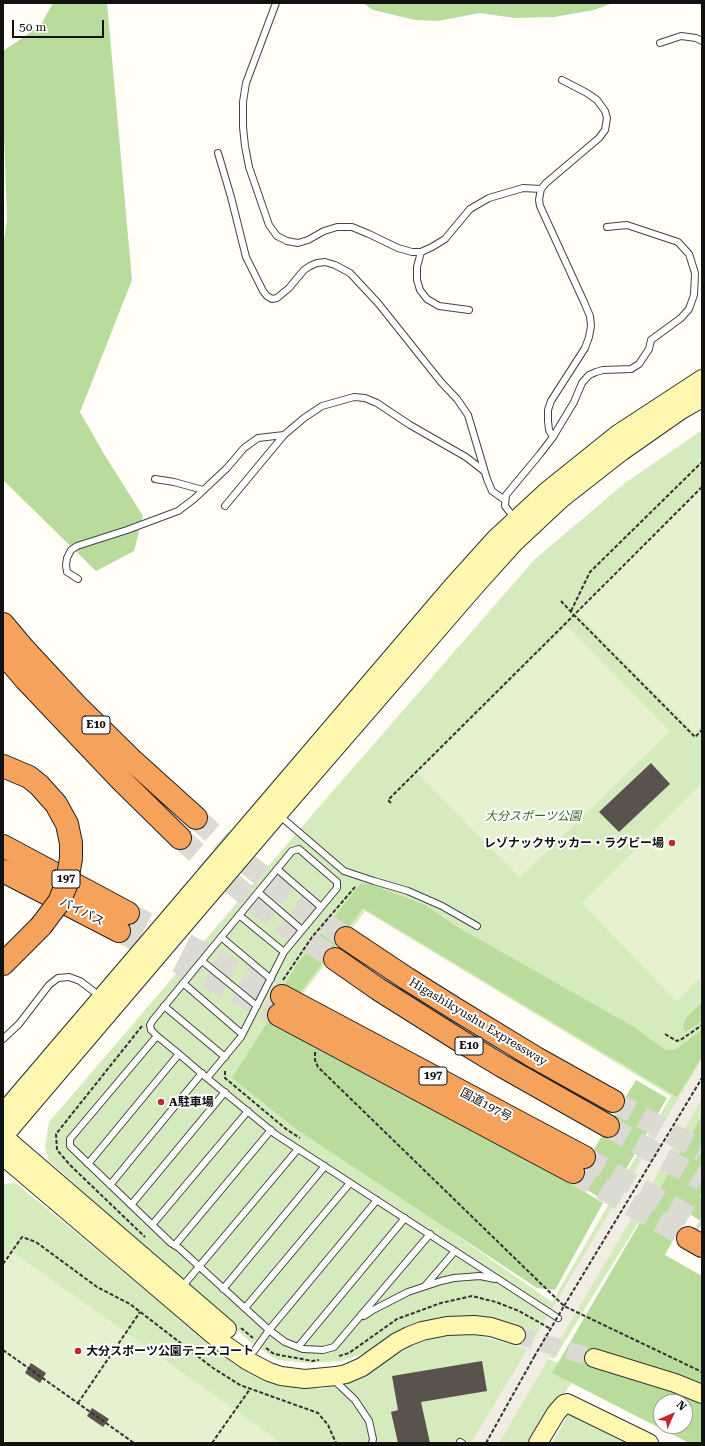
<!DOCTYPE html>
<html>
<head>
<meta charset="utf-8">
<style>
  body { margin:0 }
  #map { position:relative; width:705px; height:1446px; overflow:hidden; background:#fffdf5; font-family:"Roboto Serif",serif }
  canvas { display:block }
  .frame { position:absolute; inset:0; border:4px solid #111; pointer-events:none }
  .north { position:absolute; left:653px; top:1394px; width:40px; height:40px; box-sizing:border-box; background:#fff; border:1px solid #a0a0a0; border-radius:50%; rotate:45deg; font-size:11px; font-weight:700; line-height:16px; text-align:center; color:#111 }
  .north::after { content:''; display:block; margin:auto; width:14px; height:18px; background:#c4262e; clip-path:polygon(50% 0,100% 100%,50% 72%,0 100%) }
  .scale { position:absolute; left:12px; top:20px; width:92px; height:18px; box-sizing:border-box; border:2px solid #111; border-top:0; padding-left:5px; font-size:12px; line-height:14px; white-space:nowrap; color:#111; -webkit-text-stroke:3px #fff; paint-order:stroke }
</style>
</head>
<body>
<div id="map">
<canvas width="705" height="1446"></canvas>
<div class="frame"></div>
<div class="north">N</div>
<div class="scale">50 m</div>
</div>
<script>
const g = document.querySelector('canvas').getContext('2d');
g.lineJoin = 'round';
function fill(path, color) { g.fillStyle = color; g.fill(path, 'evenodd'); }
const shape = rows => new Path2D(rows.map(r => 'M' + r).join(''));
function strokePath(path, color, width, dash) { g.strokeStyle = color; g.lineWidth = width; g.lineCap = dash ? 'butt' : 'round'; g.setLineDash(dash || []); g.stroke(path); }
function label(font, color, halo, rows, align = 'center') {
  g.font = font + ' "Roboto Serif","Noto Sans JP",serif'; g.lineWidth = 4; g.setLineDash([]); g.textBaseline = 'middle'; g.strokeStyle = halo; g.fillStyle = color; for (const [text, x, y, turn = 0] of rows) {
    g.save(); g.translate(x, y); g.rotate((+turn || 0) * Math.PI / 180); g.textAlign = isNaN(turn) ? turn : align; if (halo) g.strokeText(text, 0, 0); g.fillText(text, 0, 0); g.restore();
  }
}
fill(shape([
  [702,430,702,1120,554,1359,526,1346,545,1313,531,1336,490,1322,376,1349,342,1361,311,1363,277,1360,249,1341,49,1161,45,1147,49,1122,318,808,535,559,625,483],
  [365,911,671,1096,552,1302,366,1172,239,1078],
  [16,1183,234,1364,269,1381,321,1389,351,1381,419,1342,466,1332,525,1348,578,1372,534,1443,3,1443,3,1184],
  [569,1413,629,1443,552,1443]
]), '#d5ebbd');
fill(shape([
  [53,3,107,3,132,280,80,412,104,454,143,516,134,551,96,571,3,480,3,247,7,220,3,105,3,51,40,26],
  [363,3,613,3,594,10,554,17,515,18,480,13,438,21,415,20,373,10],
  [361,883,373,885,425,905,459,928,634,1027,665,1050,675,1050,702,1030,702,1057,677,1097,363,908,280,1020,268,1014,297,964],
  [702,1002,702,1021,687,1031,684,1031,683,1026,685,1019],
  [271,1017,524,1155,603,1203,555,1290,537,1288,296,1129,232,1078],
  [636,1080,667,1098,607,1202,574,1182],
  [702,1116,702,1193,700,1196,702,1198,702,1222,688,1213,665,1255,702,1276,702,1443,689,1443,552,1373],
  [661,1402,685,1402,685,1426,661,1426]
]), '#b9dc9c');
fill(shape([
  [702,486,702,725,695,733,575,612],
  [567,626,670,731,520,878,417,773],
  [702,783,702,976,677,1002,582,903],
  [10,1250,282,1443,3,1443,3,1259]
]), '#e6f2cf');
fill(shape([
  [702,1059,702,1099,499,1443,471,1443]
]), '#f1ede2');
fill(shape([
  [651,763,670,784,619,832,599,812],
  [482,1361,487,1391,421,1402,430,1443,398,1443,391,1412,398,1410,392,1376],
  [31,1363,46,1373,40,1383,25,1373],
  [92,1408,109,1419,103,1427,87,1416]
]), '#5a524d');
strokePath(shape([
  [516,1335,594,1358]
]), '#dbdad3', 18, [18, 9]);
strokePath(shape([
  [196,818,246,863,295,902,346,938],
  [180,838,235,886,281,923,335,959],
  [128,913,282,996],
  [119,931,279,1015],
  [613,1101,702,1151],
  [608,1126,702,1180],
  [584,1157,702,1224],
  [573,1172,688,1238]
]), '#dbdad3', 22, [22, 11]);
const lane = shape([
  [276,3,246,83,243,102,243,127,245,146,249,167,269,225,277,236,287,241,298,243,308,240,324,231,337,227,352,227,369,234,398,248,412,252,421,252,432,247,445,239,470,209,489,198,523,188,541,189],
  [660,43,681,36,696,38,702,41],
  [218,153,231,197,246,257,263,291,267,296,272,299,277,298,289,288,304,270,310,266,317,263,325,262,335,265,350,273,378,303,441,382,457,399,468,415,487,479,492,491,505,500],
  [421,252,417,267,417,280,420,290,427,299,439,306,469,310],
  [553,437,549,430,548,421,548,410,551,401,585,348,589,337,591,326,590,316,584,302,540,206,539,200,540,194,541,189,546,183,599,138,605,130,607,118,605,111,597,100,587,93,562,80],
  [155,479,174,482,203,490],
  [225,506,284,435,304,418,322,406,354,397,365,398,377,403,410,425,466,457,484,471],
  [514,518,505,506,506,495,540,454,553,437,574,402,582,383,589,375,596,372,603,370,631,369,639,364,649,349,651,340,681,318,689,309,694,295,695,273,689,254,678,242,627,225,607,227],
  [78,579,67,572,66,565,67,558,71,550,77,546,127,530,178,511,194,499,227,468,244,448,258,438,284,435],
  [280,816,344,871,374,881,408,891,442,906,477,926],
  [277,869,321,907],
  [258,892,302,930],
  [239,915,284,952],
  [221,937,271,979],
  [202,961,257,1006],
  [183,983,242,1034],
  [164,1006,225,1057],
  [157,1036,70,1139,70,1146,171,1243,179,1248,269,1330,285,1342,303,1349,323,1350,334,1347,430,1234],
  [3,1039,19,1024,49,985,58,978,69,977,80,981,101,997],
  [207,1078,241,1037,284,952,337,888,337,882,299,849,292,851,153,1020,150,1025,151,1030,157,1036,179,1054,207,1078,263,1124,275,1134,558,1318],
  [88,1164,179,1054],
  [110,1185,202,1073],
  [131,1205,225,1092],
  [152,1225,248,1111],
  [175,1245,271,1130],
  [425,1286,455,1251],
  [181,1288,298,1149],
  [223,1289,325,1166],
  [245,1308,350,1183],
  [364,1316,373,1310,408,1292,441,1281,454,1278,480,1276,495,1279],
  [298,1347,405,1218],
  [254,1351,269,1330,377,1200],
  [334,1380,355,1400,369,1421,373,1439,372,1443],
  [460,1442,462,1443]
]);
const secondary = shape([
  [3,1113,451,588,496,538,547,491,618,434,702,379],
  [3,1136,227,1329],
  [3,1137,278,814,477,584,514,543,561,499,621,452,681,410,702,398],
  [3,1156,225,1345,248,1361,269,1372,281,1376,305,1379,336,1376,346,1374,362,1367,397,1342,409,1336,422,1331,447,1326,474,1325,491,1327,516,1335],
  [594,1358,675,1383,702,1394],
  [538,1443,556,1413,564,1404,567,1403,649,1443]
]);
const highway = shape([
  [3,624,24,649,75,704,134,762,196,818],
  [3,653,26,680,121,780,180,838],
  [3,766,29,777,39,785,56,804,67,824,71,843,71,858],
  [3,846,128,913],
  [3,871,119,931],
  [346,938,406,978,457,1010,536,1058,613,1101],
  [335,959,378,989,459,1040,502,1066,608,1126],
  [3,964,41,926],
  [282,996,584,1157],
  [279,1015,573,1172],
  [688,1238,702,1246]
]);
strokePath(lane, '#444', 8);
strokePath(secondary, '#333', 20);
strokePath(highway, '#222', 24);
strokePath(shape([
  [702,487,574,615,695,737,702,730],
  [571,611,590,572,702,462],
  [391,803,388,800,574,615,561,601],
  [283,980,312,937,355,887],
  [142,1026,56,1134,57,1150,70,1165,145,1237],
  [665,1034,677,1041,682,1039,702,1025],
  [315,1052,315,1060,318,1067,564,1306,702,1372],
  [225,1071,225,1078,286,1129,300,1138],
  [3,1264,22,1237,36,1242,97,1287,130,1304,213,1368,240,1385,318,1413,328,1425,336,1443],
  [564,1306,702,1078],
  [241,1328,253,1338],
  [266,1348,274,1354,313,1361,319,1360],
  [3,1350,134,1443],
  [339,1356,349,1353,397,1319,441,1303,472,1296,496,1302,519,1311,551,1329],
  [78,1403,140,1312],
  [212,1443,250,1389],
  [486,1443,534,1357]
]), '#333', 2, [4, 2]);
strokePath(lane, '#fff', 6);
strokePath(secondary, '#fff6b0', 18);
strokePath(highway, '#f5a25d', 22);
const highwayBridge = shape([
  [41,926,59,902,67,883,71,858]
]);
strokePath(highwayBridge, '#222', 24, []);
strokePath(shape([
  [534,1357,564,1306]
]), '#333', 2, [4, 2]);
strokePath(highwayBridge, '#f5a25d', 22);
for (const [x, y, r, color] of [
  [672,843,4,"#c4262e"],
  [161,1102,4,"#c4262e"],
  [78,1351,4,"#c4262e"]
]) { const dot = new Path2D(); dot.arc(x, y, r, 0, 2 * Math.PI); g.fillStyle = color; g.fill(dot); strokePath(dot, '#fff', 1.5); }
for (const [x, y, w] of [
  [96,725,28],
  [66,879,28],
  [469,1046,28],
  [433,1076,28]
]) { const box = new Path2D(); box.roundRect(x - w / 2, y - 9, w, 18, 3); g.fillStyle = '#fff'; g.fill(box); strokePath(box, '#111', 1); }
label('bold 11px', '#111', null, [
  ["E10",96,725],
  ["197",66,879],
  ["E10",469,1046],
  ["197",433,1076]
]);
label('italic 12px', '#2f6b1f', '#fff', [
  ["大分スポーツ公園",533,816]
]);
label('bold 12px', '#111', '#fff', [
  ["レゾナックサッカー・ラグビー場",664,843,"right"],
  ["A駐車場",169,1102],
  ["大分スポーツ公園テニスコート",86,1351]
], 'left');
label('12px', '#111', '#fff', [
  ["バイパス",82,912,27],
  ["Higashikyushu Expressway",478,1022,31],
  ["国道197号",486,1105,28]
]);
</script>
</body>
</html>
